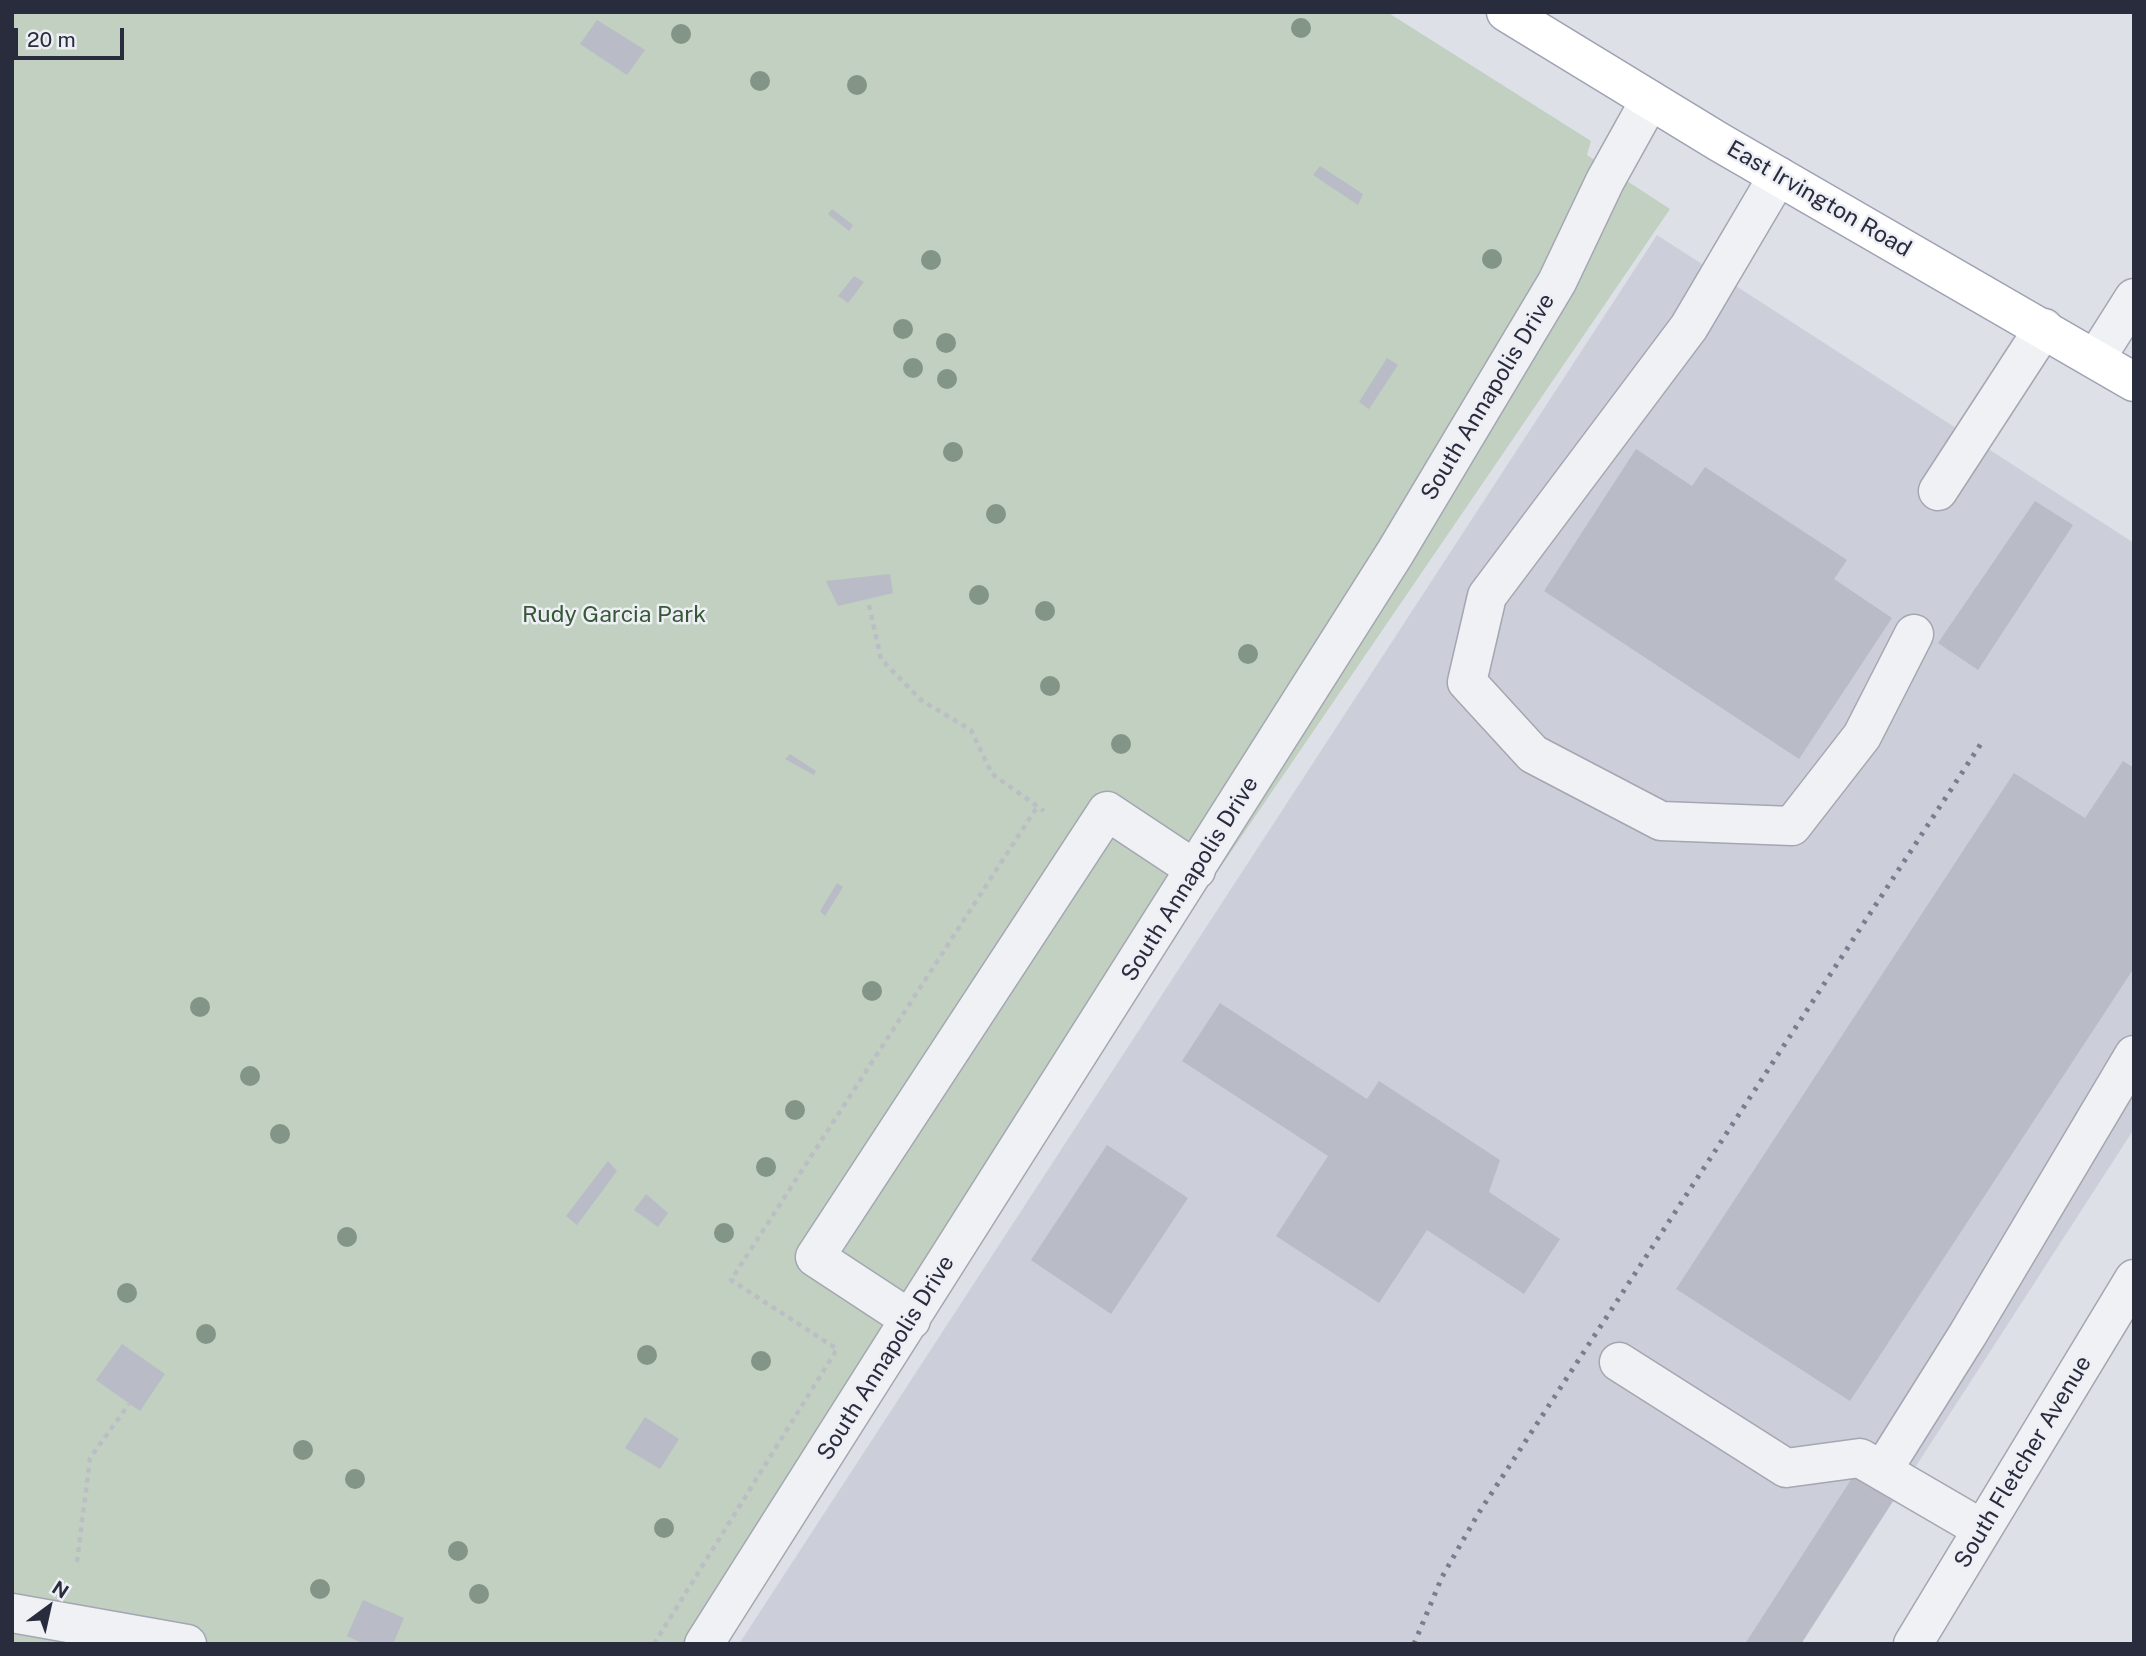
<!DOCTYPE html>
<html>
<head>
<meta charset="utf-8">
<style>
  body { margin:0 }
  #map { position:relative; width:2146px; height:1656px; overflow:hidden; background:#dee0e7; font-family:"Public Sans",sans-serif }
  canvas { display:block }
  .frame { position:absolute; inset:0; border:14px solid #282c3d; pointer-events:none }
  .north { position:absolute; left:14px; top:1572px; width:70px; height:70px; -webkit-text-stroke:5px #edeff5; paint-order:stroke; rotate:33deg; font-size:19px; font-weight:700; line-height:28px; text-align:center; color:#282c3d }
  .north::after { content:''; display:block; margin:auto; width:24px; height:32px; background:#282c3d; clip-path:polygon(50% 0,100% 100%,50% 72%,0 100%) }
  .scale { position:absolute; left:14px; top:28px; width:110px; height:32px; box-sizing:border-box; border:4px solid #282c3d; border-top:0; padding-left:9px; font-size:21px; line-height:24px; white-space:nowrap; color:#282c3d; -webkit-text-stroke:5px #edeff5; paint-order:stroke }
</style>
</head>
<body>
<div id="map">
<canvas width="2146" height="1656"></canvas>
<div class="frame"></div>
<div class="north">N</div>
<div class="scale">20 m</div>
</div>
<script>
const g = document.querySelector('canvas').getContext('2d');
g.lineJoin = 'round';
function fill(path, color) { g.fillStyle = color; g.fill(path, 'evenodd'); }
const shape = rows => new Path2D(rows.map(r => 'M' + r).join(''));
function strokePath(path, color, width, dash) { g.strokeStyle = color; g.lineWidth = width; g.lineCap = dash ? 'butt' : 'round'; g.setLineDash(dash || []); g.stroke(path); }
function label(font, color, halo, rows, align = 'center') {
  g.font = font + ' "Public Sans",sans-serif'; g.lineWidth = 5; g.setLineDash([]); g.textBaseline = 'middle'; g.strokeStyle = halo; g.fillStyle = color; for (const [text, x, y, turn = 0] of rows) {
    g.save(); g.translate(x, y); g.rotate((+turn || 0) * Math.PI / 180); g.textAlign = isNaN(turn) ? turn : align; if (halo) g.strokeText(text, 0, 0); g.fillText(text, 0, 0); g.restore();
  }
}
fill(shape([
  [1657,235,2134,543,2134,1129,1801,1644,739,1644]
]), '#cccfd9');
fill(shape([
  [12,12,1387,12,1591,141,1587,155,1670,209,690,1644,12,1644]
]), '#c1d0c0');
fill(shape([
  [597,20,645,50,627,75,580,44],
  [1320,166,1363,194,1358,205,1313,175],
  [832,209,853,225,849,231,828,214],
  [854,276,864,282,848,303,838,296],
  [1387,358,1398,365,1369,409,1359,402],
  [1636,449,1692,486,1705,467,1847,560,1834,579,1892,618,1799,759,1544,591],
  [2035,501,2073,525,1978,670,1938,643],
  [890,574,893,593,838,606,826,581],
  [790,754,816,771,814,775,785,759],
  [2123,761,2134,768,2134,968,1850,1401,1676,1289,2014,773,2085,818],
  [837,883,843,887,825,916,820,911],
  [1220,1003,1367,1099,1379,1081,1500,1160,1489,1192,1560,1239,1524,1294,1427,1230,1379,1303,1276,1236,1328,1156,1182,1061],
  [1107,1145,1188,1198,1111,1314,1031,1260],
  [608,1161,617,1171,577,1225,566,1216],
  [646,1194,668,1213,658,1227,634,1210],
  [122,1344,165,1374,140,1411,96,1380],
  [645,1417,679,1439,660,1469,625,1448],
  [1854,1475,1893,1501,1801,1644,1745,1644],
  [363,1600,404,1618,393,1644,364,1644,347,1636]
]), '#b9bbc6');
const minor = shape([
  [1778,176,1689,327,1487,596,1467,682,1533,754,1661,821,1792,826,1862,736,1914,634],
  [2096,358,2134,298],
  [1938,491,2044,328],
  [911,1320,815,1257,1107,811,1196,870],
  [1619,1362,1786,1468,1860,1458,1982,1529],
  [1882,1471,1968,1334,2134,1055],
  [12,1613,187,1644],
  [704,1644,1395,553,1557,282,1605,181,1650,100],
  [1913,1644,2134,1279]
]);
const major = shape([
  [1506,12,1719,142,2134,382]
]);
strokePath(minor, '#a4a6b1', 41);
strokePath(major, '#9ea2b2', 41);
strokePath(shape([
  [869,605,881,659,921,700,971,730,992,774,1044,811],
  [77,1562,90,1458,129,1404],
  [654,1644,837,1349,731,1280,1037,807]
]), '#bcbec5', 4.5, [5, 5]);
strokePath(minor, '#f0f1f5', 38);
strokePath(major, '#fff', 38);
strokePath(shape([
  [1414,1644,1442,1577,1478,1514,1984,739]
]), '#787d90', 5, [3.5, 7]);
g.fillStyle = '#829586';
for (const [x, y] of [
  [1301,28],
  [681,34],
  [760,81],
  [857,85],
  [1492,259],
  [931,260],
  [903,329],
  [946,343],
  [913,368],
  [947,379],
  [953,452],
  [996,514],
  [979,595],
  [1045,611],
  [1248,654],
  [1050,686],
  [1121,744],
  [872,991],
  [200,1007],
  [250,1076],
  [795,1110],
  [280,1134],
  [766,1167],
  [724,1233],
  [347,1237],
  [127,1293],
  [206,1334],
  [647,1355],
  [761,1361],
  [303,1450],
  [355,1479],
  [664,1528],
  [458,1551],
  [320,1589],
  [479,1594]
]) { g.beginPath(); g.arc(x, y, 10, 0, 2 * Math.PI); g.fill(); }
label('23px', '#282c3d', '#edeff5', [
  ["East Irvington Road",1819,199,30],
  ["South Annapolis Drive",1488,397,-59],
  ["South Annapolis Drive",1190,879,-58],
  ["South Annapolis Drive",886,1358,-58],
  ["South Fletcher Avenue",2023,1462,-59]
]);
label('23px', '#365836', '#edeff5', [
  ["Rudy Garcia Park",614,615]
]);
</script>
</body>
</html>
